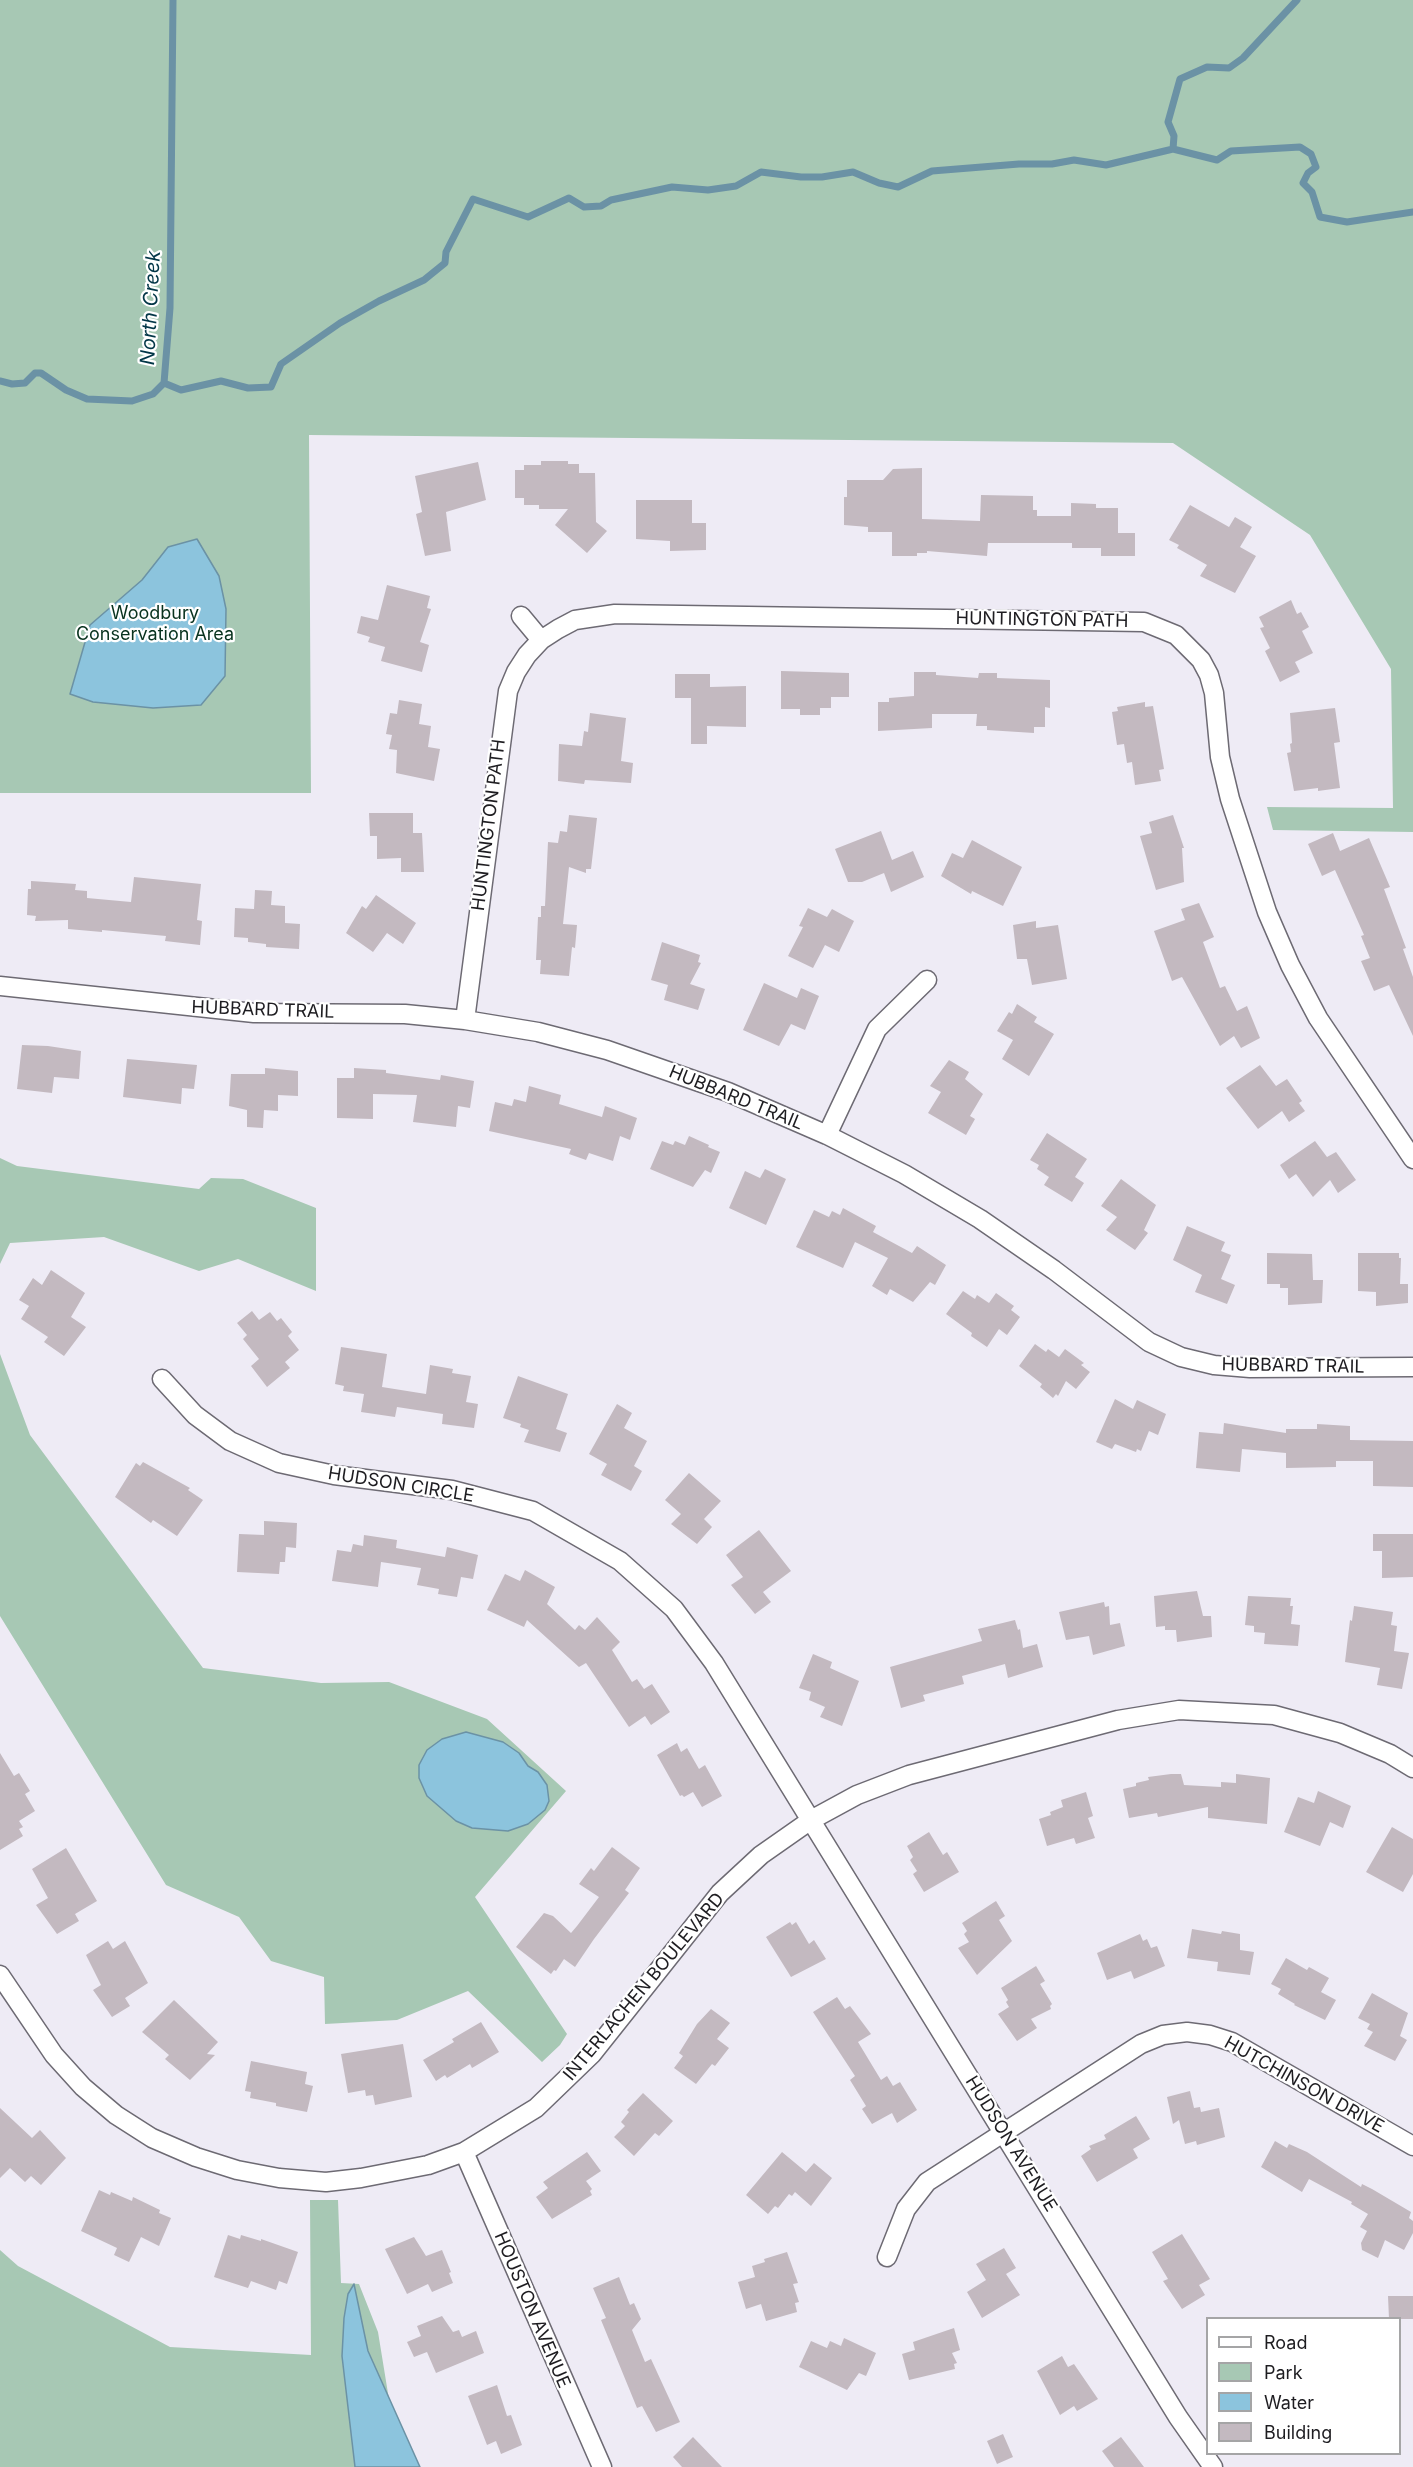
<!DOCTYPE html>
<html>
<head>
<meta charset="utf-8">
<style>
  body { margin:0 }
  #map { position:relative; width:1413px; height:2467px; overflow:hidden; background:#eeebf5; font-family:Inter,sans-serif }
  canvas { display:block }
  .legend { position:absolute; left:1206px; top:2317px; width:195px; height:138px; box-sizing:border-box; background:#fff; border:2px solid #a5a5a6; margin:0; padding:8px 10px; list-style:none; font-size:18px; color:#1e1d21 }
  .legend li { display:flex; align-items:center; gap:12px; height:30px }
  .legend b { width:30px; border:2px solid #a5a5a6 }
</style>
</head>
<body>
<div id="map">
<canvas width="1413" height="2467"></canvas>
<ul class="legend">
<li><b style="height:8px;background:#fff"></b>Road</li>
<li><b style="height:16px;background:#a7c8b4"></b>Park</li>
<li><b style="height:16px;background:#8cc4dd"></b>Water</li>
<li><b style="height:16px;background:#c3b9c0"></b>Building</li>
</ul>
</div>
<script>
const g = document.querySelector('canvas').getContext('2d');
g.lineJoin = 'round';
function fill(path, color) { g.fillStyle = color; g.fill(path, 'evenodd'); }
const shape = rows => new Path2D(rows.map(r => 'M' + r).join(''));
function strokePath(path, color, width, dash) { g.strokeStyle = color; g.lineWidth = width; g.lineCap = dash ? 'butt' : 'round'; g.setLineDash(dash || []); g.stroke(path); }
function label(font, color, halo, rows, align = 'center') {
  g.font = font + ' Inter,sans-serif'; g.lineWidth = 4.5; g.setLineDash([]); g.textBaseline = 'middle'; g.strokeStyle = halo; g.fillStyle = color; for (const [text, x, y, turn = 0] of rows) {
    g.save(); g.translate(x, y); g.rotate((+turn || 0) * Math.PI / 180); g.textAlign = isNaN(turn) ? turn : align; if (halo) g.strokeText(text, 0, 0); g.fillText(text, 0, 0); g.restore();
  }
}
fill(shape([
  [0,0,1413,0,1413,832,1273,830,1267,807,1393,808,1391,669,1310,535,1173,443,309,435,311,793,0,793],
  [0,1158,17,1166,199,1189,211,1178,243,1179,316,1208,316,1291,238,1259,199,1271,104,1237,10,1243,0,1264],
  [0,1354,30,1435,203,1668,321,1683,389,1682,487,1719,566,1791,475,1897,567,2034,560,2045,542,2062,468,1991,397,2020,325,2024,324,1977,271,1961,239,1917,166,1885,0,1616],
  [310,2200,338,2200,341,2283,359,2284,378,2332,400,2467,0,2467,0,2250,18,2266,170,2347,311,2355]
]), '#a7c8b4');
const water = shape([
  [197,539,219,576,226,609,225,676,201,705,153,708,93,702,70,694,90,625,142,580,168,547,197,539],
  [466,1732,503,1742,519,1753,528,1766,538,1772,547,1785,549,1801,545,1810,528,1824,508,1831,472,1828,456,1821,427,1796,419,1778,419,1765,427,1750,442,1739,466,1732],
  [354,2284,368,2351,420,2467,355,2467,342,2356,344,2318,348,2294,354,2284]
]);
fill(water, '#8cc4dd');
strokePath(water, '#6b92a5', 1.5);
strokePath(shape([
  [1173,149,1174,136,1168,122,1180,79,1207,67,1229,68,1243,58,1297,0],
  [0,381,12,384,25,383,35,373,41,373,66,390,87,399,132,401,153,394,164,383,170,308,173,0],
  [164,383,181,390,221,381,248,388,271,387,281,364,340,323,379,301,424,280,445,263,446,252,473,199,528,217,569,198,584,207,601,206,611,200,672,187,708,190,736,186,761,172,801,177,822,177,853,172,879,183,898,187,932,171,1019,164,1052,164,1074,160,1106,165,1173,149,1217,160,1231,151,1300,147,1311,154,1316,167,1308,173,1303,183,1312,192,1320,217,1347,222,1413,212]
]), '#6b92a5', 7);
fill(shape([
  [541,461,568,461,568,464,579,464,579,473,595,473,596,522,607,531,587,553,555,525,568,509,539,509,539,505,524,505,524,498,515,498,515,470,524,470,524,465,541,465],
  [478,462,486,500,446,512,451,551,425,556,416,514,422,512,415,476],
  [922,468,922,519,980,521,981,495,1033,496,1033,510,1037,510,1037,516,1071,516,1071,503,1096,504,1096,508,1118,508,1118,533,1135,533,1135,556,1101,556,1101,548,1072,548,1072,543,988,543,987,556,927,551,927,553,917,553,917,556,892,556,892,532,868,532,868,527,844,525,844,497,847,497,847,480,883,480,893,469],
  [636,500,692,500,692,523,706,523,706,550,670,551,670,541,636,539],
  [1190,505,1229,527,1235,517,1252,527,1240,547,1256,556,1235,593,1200,576,1207,565,1177,548,1179,545,1169,540],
  [387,585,430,596,427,608,431,609,420,642,429,645,422,672,381,661,385,647,368,642,370,637,357,633,361,616,378,620],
  [1291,600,1297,614,1301,612,1309,627,1302,631,1313,653,1295,662,1300,672,1280,682,1265,651,1270,648,1260,628,1264,627,1259,617],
  [781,671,849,673,849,697,831,697,831,708,820,708,820,715,800,715,800,709,781,709],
  [914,672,936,672,936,675,978,678,979,673,997,673,997,678,1050,680,1050,708,1045,707,1045,727,1034,727,1034,733,987,730,987,726,976,726,977,714,932,714,932,728,878,731,878,702,889,702,889,698,914,696],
  [675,674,710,674,710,687,746,686,746,727,707,726,707,744,691,744,691,698,675,698],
  [399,700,422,704,419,724,431,726,428,747,440,749,434,781,396,773,397,750,389,749,392,735,386,734,390,713,397,714],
  [1145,702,1145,707,1153,706,1164,769,1159,770,1161,781,1135,785,1132,762,1127,763,1124,744,1117,745,1112,712,1118,711,1117,707],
  [1335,708,1340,742,1334,743,1340,788,1318,791,1318,788,1294,791,1287,753,1291,752,1290,744,1292,743,1290,713],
  [590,713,626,718,621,761,633,763,631,783,585,780,584,784,558,781,559,744,582,746,584,731,588,732],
  [369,813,413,813,413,833,422,833,424,872,401,872,401,858,377,859,377,836,370,836],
  [569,815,597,818,591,869,586,869,586,873,569,867,563,924,577,925,575,948,572,947,569,976,540,974,541,960,536,960,538,917,541,917,541,906,545,906,548,842,558,843,560,831,567,832],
  [1173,815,1184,848,1182,848,1184,882,1156,890,1140,836,1152,833,1149,822],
  [881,831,892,860,913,851,924,877,891,892,884,873,862,882,848,882,835,849],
  [1333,833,1340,851,1369,838,1390,887,1384,889,1406,948,1403,949,1413,977,1413,1036,1389,985,1374,991,1361,961,1370,958,1361,936,1364,935,1335,870,1322,876,1308,844],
  [972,840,1022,867,1003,906,972,891,971,894,941,876,952,853,963,858],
  [134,877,201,884,197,920,202,921,200,945,165,941,166,936,102,930,102,932,68,929,68,920,35,921,36,916,27,915,28,889,31,889,31,881,76,884,75,890,87,891,87,898,131,902],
  [255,890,272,891,271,905,285,906,285,923,300,924,299,949,266,947,266,944,248,942,248,938,234,937,235,908,254,909],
  [376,895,416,923,403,944,387,933,373,952,346,933,362,906,366,909],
  [1199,903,1214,937,1203,942,1220,988,1225,986,1237,1011,1247,1006,1260,1038,1241,1048,1234,1036,1220,1046,1182,977,1172,981,1154,931,1185,920,1181,909],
  [808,908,827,917,832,909,854,921,839,952,825,945,813,968,788,956,803,927,799,926],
  [1036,921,1036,928,1058,925,1067,979,1032,985,1027,959,1017,959,1013,925],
  [662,942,700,955,698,962,701,963,690,984,705,989,698,1010,664,1000,668,985,651,980],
  [764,983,797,998,801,988,819,996,805,1030,791,1024,779,1046,743,1030],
  [1017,1004,1037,1017,1034,1022,1054,1034,1029,1076,1002,1059,1013,1040,997,1031,1009,1012,1012,1014],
  [22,1045,48,1046,81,1051,79,1079,54,1077,52,1093,17,1089],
  [127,1059,197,1065,194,1089,182,1088,181,1104,123,1097],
  [949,1060,969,1072,965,1079,983,1094,970,1116,975,1119,966,1135,928,1113,941,1092,930,1086],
  [1260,1065,1276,1086,1287,1079,1302,1101,1299,1103,1305,1111,1289,1122,1282,1111,1258,1129,1226,1088],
  [265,1068,298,1071,298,1096,278,1095,278,1111,264,1110,263,1128,247,1127,247,1110,229,1106,231,1074,265,1074],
  [354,1068,386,1070,386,1073,440,1080,441,1075,474,1081,470,1108,458,1106,456,1127,413,1122,417,1095,373,1094,373,1119,337,1118,337,1078,354,1078],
  [529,1086,561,1095,559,1104,602,1117,605,1106,637,1118,630,1140,620,1136,613,1161,589,1153,586,1160,569,1154,571,1149,489,1131,495,1102,512,1106,514,1099,526,1102],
  [1047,1133,1087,1159,1075,1177,1084,1183,1072,1202,1044,1185,1049,1177,1037,1169,1039,1165,1030,1160],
  [689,1136,709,1145,708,1147,720,1152,711,1173,705,1170,693,1187,650,1169,662,1141,673,1145,675,1141,685,1145],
  [1315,1141,1327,1157,1336,1152,1356,1180,1338,1193,1330,1180,1313,1197,1296,1174,1289,1179,1280,1165],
  [765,1169,786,1179,766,1225,729,1208,745,1171,760,1178],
  [1121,1179,1156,1205,1144,1230,1148,1233,1135,1250,1106,1230,1117,1217,1101,1206],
  [843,1208,876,1226,873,1232,912,1253,917,1246,946,1265,935,1285,930,1282,913,1302,890,1289,887,1295,872,1286,888,1258,855,1242,843,1268,796,1247,814,1210,829,1217,832,1211,840,1215],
  [1187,1226,1225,1242,1221,1251,1231,1255,1221,1279,1235,1285,1227,1304,1195,1292,1202,1275,1173,1260],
  [1267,1253,1312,1254,1313,1280,1323,1280,1322,1303,1288,1305,1288,1288,1280,1288,1280,1284,1267,1284],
  [1358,1253,1399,1253,1399,1258,1401,1258,1400,1284,1408,1284,1408,1303,1376,1306,1376,1292,1358,1291],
  [51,1270,85,1293,71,1317,86,1327,64,1356,44,1342,48,1337,21,1319,29,1306,19,1300,33,1278,42,1285],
  [963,1291,975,1299,977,1295,989,1303,996,1293,1014,1306,1011,1310,1020,1317,1007,1335,999,1329,987,1347,971,1336,972,1333,946,1314],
  [252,1311,259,1320,270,1312,277,1321,281,1318,292,1332,288,1336,299,1350,285,1362,290,1368,267,1387,251,1366,259,1359,243,1339,247,1335,237,1323],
  [1035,1344,1046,1352,1048,1349,1059,1357,1065,1349,1084,1363,1081,1365,1090,1372,1076,1389,1066,1381,1058,1396,1056,1394,1053,1398,1040,1387,1042,1384,1019,1366],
  [341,1347,387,1354,382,1387,426,1394,430,1365,453,1369,452,1373,471,1376,466,1402,478,1404,474,1428,442,1424,443,1414,397,1407,395,1417,361,1412,364,1394,343,1391,344,1386,335,1384],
  [518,1376,568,1394,556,1429,567,1433,560,1452,524,1442,529,1430,520,1427,521,1424,503,1418],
  [1115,1399,1133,1409,1137,1400,1166,1414,1158,1435,1149,1431,1141,1451,1137,1449,1136,1452,1115,1444,1112,1449,1096,1442],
  [617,1404,632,1413,624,1428,647,1441,634,1466,642,1471,631,1491,601,1475,607,1464,589,1454],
  [1224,1423,1286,1433,1286,1429,1317,1429,1317,1424,1350,1426,1350,1440,1413,1441,1413,1487,1373,1486,1373,1461,1336,1461,1336,1467,1286,1468,1286,1453,1242,1449,1240,1472,1196,1468,1199,1432,1223,1434],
  [143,1462,190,1488,188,1490,203,1500,177,1536,153,1520,151,1523,115,1497,136,1463,140,1466],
  [689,1473,721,1501,704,1519,712,1527,697,1544,671,1524,681,1514,665,1500],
  [264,1521,297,1523,296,1548,286,1547,285,1562,280,1562,279,1574,237,1572,239,1534,264,1535],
  [759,1530,791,1571,763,1592,771,1602,755,1614,731,1585,743,1577,726,1555],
  [1373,1534,1413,1534,1413,1577,1382,1578,1382,1551,1373,1551],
  [364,1535,397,1540,396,1548,445,1557,447,1547,478,1555,473,1579,461,1577,457,1597,438,1594,439,1589,417,1585,421,1568,381,1562,378,1587,332,1581,337,1550,351,1552,353,1544,363,1546],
  [525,1570,555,1587,547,1604,575,1630,579,1625,585,1630,597,1617,620,1642,612,1650,632,1682,637,1679,644,1689,652,1684,670,1712,651,1725,645,1716,629,1727,586,1663,579,1667,527,1620,524,1627,487,1610,505,1574,520,1581],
  [1197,1591,1203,1616,1211,1616,1212,1637,1177,1642,1176,1630,1165,1630,1165,1626,1156,1627,1154,1596],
  [1248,1596,1291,1598,1290,1606,1293,1606,1291,1624,1300,1625,1298,1646,1264,1644,1265,1633,1254,1632,1254,1626,1245,1625],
  [1104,1602,1105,1607,1109,1606,1110,1625,1120,1623,1125,1646,1093,1655,1089,1636,1066,1640,1059,1612],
  [1354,1606,1393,1612,1391,1625,1397,1626,1394,1651,1409,1653,1402,1689,1377,1685,1380,1668,1345,1662,1350,1620,1352,1621],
  [1015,1620,1018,1630,1020,1629,1023,1648,1037,1644,1043,1667,1008,1678,1005,1664,962,1676,964,1684,923,1695,925,1701,901,1708,890,1667,982,1641,978,1629],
  [813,1654,832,1662,830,1668,859,1681,842,1726,820,1717,825,1707,809,1700,811,1692,799,1688],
  [677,1743,681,1752,687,1748,699,1769,705,1765,722,1796,702,1807,693,1792,684,1797,682,1795,680,1796,657,1755],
  [0,1753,14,1776,19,1773,30,1791,25,1794,35,1811,19,1821,23,1827,19,1829,23,1836,0,1850],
  [1171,1774,1181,1774,1184,1785,1221,1787,1221,1782,1236,1783,1236,1774,1270,1778,1267,1824,1208,1818,1208,1807,1158,1817,1157,1813,1129,1818,1123,1789,1136,1786,1136,1783,1149,1780,1148,1777],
  [1318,1791,1351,1806,1343,1828,1330,1822,1320,1846,1284,1832,1298,1797,1314,1803],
  [1086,1792,1093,1816,1088,1818,1095,1838,1076,1844,1074,1838,1047,1846,1039,1819,1051,1815,1050,1812,1063,1807,1061,1800],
  [1392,1827,1413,1839,1413,1874,1403,1892,1366,1872],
  [929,1832,943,1855,947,1852,959,1872,924,1892,913,1874,917,1871,910,1860,913,1857,907,1846],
  [612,1847,640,1868,625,1890,629,1893,594,1939,575,1967,564,1959,556,1971,554,1970,551,1974,516,1947,544,1913,553,1916,571,1933,577,1926,599,1897,579,1884,591,1868,594,1871],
  [66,1848,97,1901,75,1914,79,1921,57,1934,36,1905,48,1898,32,1869],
  [996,1901,1005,1916,999,1920,1012,1941,977,1975,958,1948,969,1942,964,1934,967,1931,962,1923],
  [790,1922,792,1925,796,1922,809,1944,814,1940,826,1959,791,1977,766,1937],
  [1192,1929,1221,1934,1222,1931,1240,1934,1240,1950,1254,1952,1250,1975,1217,1971,1218,1962,1187,1958],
  [1140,1934,1143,1941,1147,1939,1151,1948,1157,1946,1165,1966,1134,1979,1131,1971,1107,1980,1097,1953],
  [108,1941,113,1949,125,1941,148,1983,125,1998,130,2006,112,2017,93,1990,101,1985,86,1955],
  [1286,1958,1307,1970,1309,1967,1329,1978,1321,1992,1336,2000,1325,2020,1294,2005,1295,2004,1278,1994,1281,1989,1271,1984],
  [1036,1966,1045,1981,1040,1984,1052,2004,1050,2006,1051,2009,1031,2019,1037,2028,1017,2041,998,2014,1009,2007,1006,2002,1008,2000,1001,1988],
  [1372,1993,1408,2013,1400,2036,1407,2040,1395,2061,1364,2046,1373,2032,1367,2029,1370,2024,1358,2018],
  [837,1997,845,2009,850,2006,871,2034,858,2042,881,2080,887,2076,893,2086,900,2082,917,2110,897,2123,892,2113,872,2124,862,2109,866,2106,850,2080,855,2076,813,2012],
  [174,2000,218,2042,207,2054,215,2055,190,2080,165,2059,169,2055,142,2032],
  [711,2009,730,2023,717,2039,729,2048,715,2066,712,2064,696,2084,674,2068,683,2056,679,2053,697,2024],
  [481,2022,499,2052,472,2068,470,2064,447,2078,445,2075,436,2081,423,2060,454,2042,452,2039],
  [403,2044,412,2097,375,2105,373,2095,366,2096,365,2090,348,2093,341,2054],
  [251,2061,307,2072,305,2084,313,2086,307,2112,276,2106,276,2103,250,2098,251,2092,245,2091],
  [1190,2091,1194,2108,1200,2107,1201,2112,1219,2108,1225,2137,1197,2145,1196,2141,1185,2144,1179,2120,1173,2124,1167,2097],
  [643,2093,673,2121,659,2136,655,2133,634,2156,614,2137,625,2126,621,2122,629,2112,627,2110],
  [0,2108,32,2138,40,2130,66,2158,41,2185,31,2176,25,2182,10,2168,0,2178],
  [1136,2116,1150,2139,1133,2149,1138,2158,1097,2182,1081,2156,1091,2149,1089,2146,1106,2139,1104,2135],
  [1275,2141,1287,2148,1289,2144,1307,2152,1361,2187,1362,2184,1372,2189,1411,2212,1409,2218,1413,2221,1413,2233,1404,2250,1385,2240,1378,2258,1362,2250,1361,2243,1367,2231,1360,2227,1368,2214,1351,2204,1352,2202,1309,2179,1302,2192,1261,2167],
  [587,2152,601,2171,586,2181,592,2189,590,2191,592,2195,552,2219,536,2197,548,2188,543,2182],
  [782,2152,806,2172,814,2163,832,2178,811,2206,795,2192,792,2196,789,2194,778,2208,775,2206,768,2214,746,2195],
  [99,2190,110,2195,111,2192,132,2201,133,2197,160,2210,159,2213,171,2218,159,2246,141,2237,129,2262,114,2255,117,2248,81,2231],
  [1182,2234,1210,2279,1199,2285,1205,2295,1182,2309,1163,2281,1168,2279,1152,2252],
  [228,2235,240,2239,241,2235,261,2241,261,2239,298,2252,287,2284,279,2281,276,2290,251,2281,248,2288,214,2277],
  [414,2237,426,2256,442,2250,451,2272,449,2273,453,2283,432,2292,428,2284,407,2294,385,2249],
  [1004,2248,1016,2268,1006,2274,1020,2295,982,2318,967,2292,986,2280,976,2264],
  [787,2252,798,2283,793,2284,799,2302,795,2303,797,2312,766,2321,761,2304,746,2309,738,2282,755,2277,752,2266,765,2262,764,2259],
  [619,2277,630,2305,634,2303,641,2319,632,2330,645,2362,651,2359,680,2422,656,2432,642,2406,637,2408,601,2320,606,2318,593,2288],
  [1388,2296,1413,2296,1413,2319,1389,2319],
  [442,2316,453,2332,459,2330,462,2337,476,2331,484,2353,436,2373,427,2352,414,2357,407,2342,421,2336,417,2326],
  [954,2328,960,2350,952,2353,957,2363,954,2364,955,2369,909,2380,902,2354,915,2350,913,2342],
  [844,2338,876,2353,866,2376,859,2373,847,2390,799,2367,811,2341,827,2348,830,2341,841,2346],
  [1062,2356,1068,2367,1074,2364,1098,2399,1077,2411,1074,2406,1060,2415,1037,2371],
  [497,2385,507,2416,511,2415,522,2445,501,2454,496,2441,487,2445,468,2396],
  [1003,2434,1013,2457,997,2464,987,2441],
  [693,2437,722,2467,682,2467,673,2457],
  [1121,2437,1144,2467,1114,2467,1102,2451]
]), '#c3b9c0');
const street = shape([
  [521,616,541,640],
  [0,986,254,1013,405,1014,465,1020,538,1032,607,1050,728,1092,827,1135,904,1174,980,1219,1054,1270,1149,1342,1181,1357,1214,1365,1250,1368,1413,1367],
  [465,1020,508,691,516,672,527,655,541,640,558,629,575,620,615,614,1144,622,1176,635,1201,660,1209,675,1214,693,1220,757,1230,799,1267,912,1290,965,1318,1018,1413,1159],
  [827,1135,877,1029,927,980],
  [162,1379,195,1415,230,1441,279,1463,334,1475,452,1490,533,1511,620,1561,674,1609,714,1663,1178,2417,1213,2467],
  [0,1975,54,2055,83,2087,116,2115,152,2138,196,2157,237,2170,279,2178,326,2182,361,2178,428,2165,464,2152,536,2108,592,2054,720,1893,761,1855,811,1820,857,1795,909,1775,1118,1720,1179,1710,1274,1715,1340,1733,1390,1754,1413,1768],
  [464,2152,602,2467],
  [887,2257,906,2209,927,2182,1141,2044,1163,2035,1187,2032,1210,2035,1232,2042,1413,2146]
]);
strokePath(street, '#6d6a73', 21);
strokePath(street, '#fff', 18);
label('18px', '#08321e', '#fff', [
  ["Woodbury",155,614],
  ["Conservation Area",155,635]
]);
label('18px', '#1e1d21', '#fff', [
  ["HUNTINGTON PATH",1042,620,1],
  ["HUNTINGTON PATH",489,825,-83],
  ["HUBBARD TRAIL",263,1010,2],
  ["HUBBARD TRAIL",736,1098,22],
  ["HUBBARD TRAIL",1293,1366,1],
  ["HUDSON CIRCLE",401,1485,9],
  ["INTERLACHEN BOULEVARD",644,1987,-50],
  ["HUTCHINSON DRIVE",1304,2085,29],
  ["HUDSON AVENUE",1011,2144,58],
  ["HOUSTON AVENUE",532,2310,67]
]);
label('italic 20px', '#023647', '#fff', [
  ["North Creek",151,308,-87]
]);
</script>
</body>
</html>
